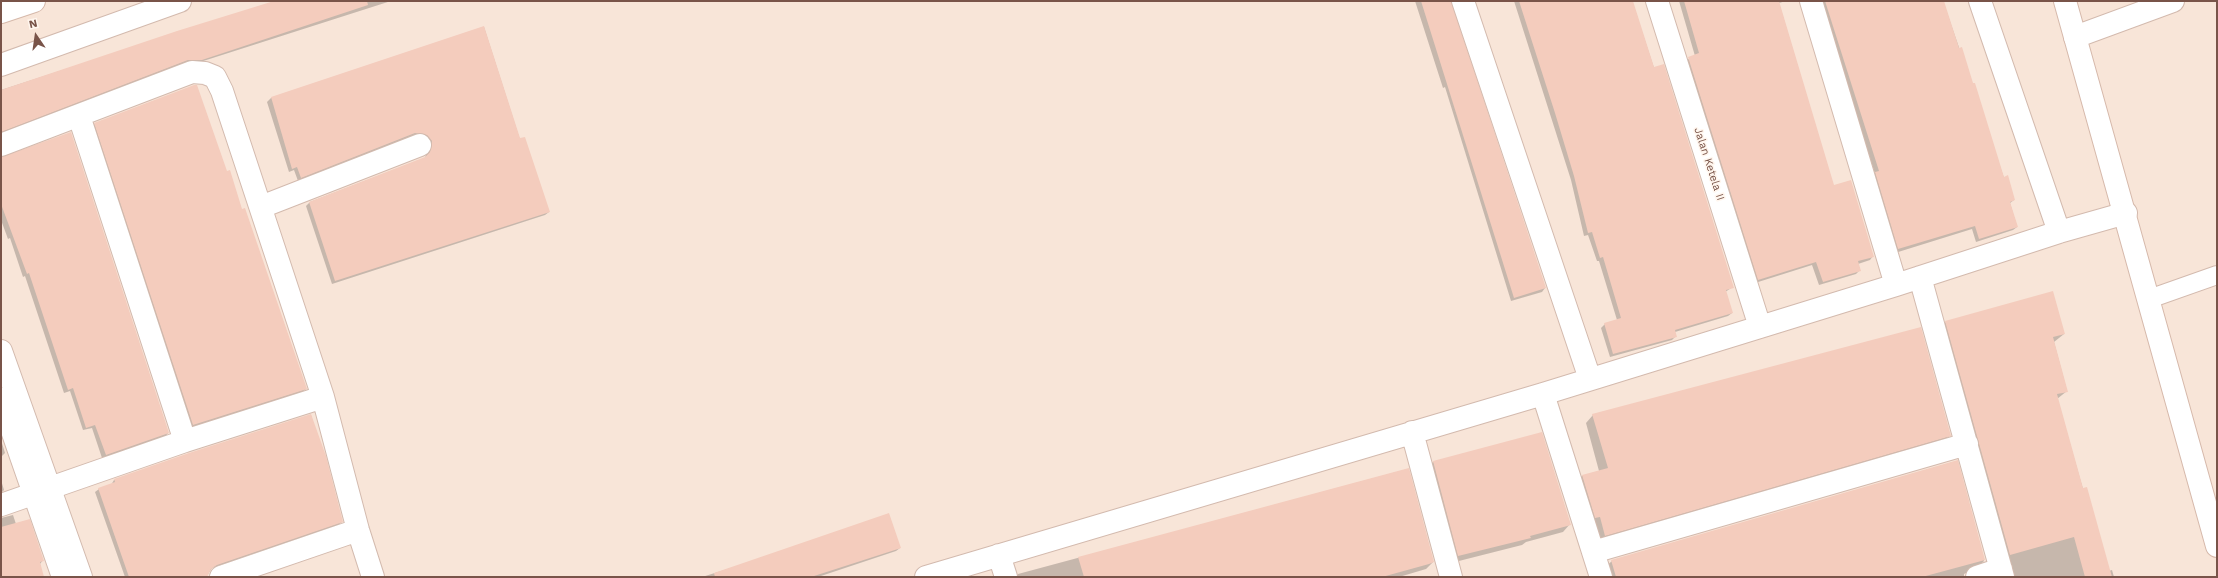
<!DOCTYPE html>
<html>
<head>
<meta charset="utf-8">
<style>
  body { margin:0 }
  #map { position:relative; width:2218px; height:578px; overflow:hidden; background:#fdf2e7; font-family:"Work Sans",sans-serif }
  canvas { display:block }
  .frame { position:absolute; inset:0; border:2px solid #795449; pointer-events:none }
  .north { position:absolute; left:16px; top:16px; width:40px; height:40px; -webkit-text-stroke:3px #fff6ee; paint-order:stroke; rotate:347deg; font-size:11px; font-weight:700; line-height:16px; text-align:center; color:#795449 }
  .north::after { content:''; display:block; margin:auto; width:14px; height:18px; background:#795449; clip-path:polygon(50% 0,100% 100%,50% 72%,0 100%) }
</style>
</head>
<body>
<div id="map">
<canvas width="2218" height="578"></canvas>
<div class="frame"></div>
<div class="north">N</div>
</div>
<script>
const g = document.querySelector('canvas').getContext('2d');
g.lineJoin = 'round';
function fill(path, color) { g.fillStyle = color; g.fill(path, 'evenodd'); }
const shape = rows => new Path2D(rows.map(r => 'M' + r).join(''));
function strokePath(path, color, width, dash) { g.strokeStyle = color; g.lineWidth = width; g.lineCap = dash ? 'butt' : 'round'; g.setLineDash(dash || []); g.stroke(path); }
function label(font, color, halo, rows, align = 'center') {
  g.font = font + ' "Work Sans",sans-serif'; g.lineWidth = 3; g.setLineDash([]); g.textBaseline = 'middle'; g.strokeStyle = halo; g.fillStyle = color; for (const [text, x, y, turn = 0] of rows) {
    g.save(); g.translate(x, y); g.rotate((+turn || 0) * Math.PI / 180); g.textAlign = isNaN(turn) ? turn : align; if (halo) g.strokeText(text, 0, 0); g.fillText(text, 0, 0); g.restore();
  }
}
fill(shape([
  [30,1,2217,1,2217,577,1,577,1,13]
]), '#f8e5d8');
fill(shape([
  [276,1,391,1,197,63,183,64,1,133,1,90],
  [1415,1,1450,1,1545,288,1542,292,1511,301,1445,87,1443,88],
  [1514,1,1632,1,1654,68,1733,287,1725,292,1732,313,1728,316,1675,332,1676,336,1672,340,1610,357,1601,328,1605,324,1617,320,1599,261,1597,261,1588,235,1584,236,1571,180],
  [1679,1,1786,1,1779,3,1833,186,1873,256,1870,260,1858,264,1860,270,1856,274,1819,285,1812,265,1755,283,1685,61,1695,56],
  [1820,1,1943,1,2004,178,2014,200,2010,203,2017,227,2013,230,1976,242,1972,229,1895,253,1872,177,1875,174],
  [484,27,520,140,549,212,545,215,332,284,306,206,310,202,425,158,429,145,424,138,411,137,298,181,294,170,289,172,267,102,271,98],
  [95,124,226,172,306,389,302,392,189,428,91,127],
  [1,158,168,433,165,437,102,458,92,428,83,430,70,391,64,393,25,276,23,277,10,238,8,239,1,220],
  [1946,322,2064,334,2054,342,2067,391,2057,399,2083,489,2109,571,2112,570,2114,577,2007,577,1938,329],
  [311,415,342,522,338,525,212,568,206,577,125,577,95,492,99,489,111,485,114,480],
  [1593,415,1950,435,1942,443,1598,542,1575,483,1582,476,1599,471,1586,423],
  [1,440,5,453,1,457],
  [1957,461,1984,561,1977,568,1964,574,1964,577,1607,577,1604,568,1612,561],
  [1433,462,1570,524,1563,532,1526,542,1522,545,1451,563,1426,469],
  [1408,469,1433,562,1426,569,1399,577,1016,577,1018,574],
  [1,480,4,490,1,493],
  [13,515,16,524,43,560,40,564,43,577,1,577,1,518],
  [900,548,896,551,818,577,702,577,734,567]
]), '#0003');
fill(shape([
  [274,1,367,1,368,5,202,60,188,60,1,132,1,90,177,31],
  [1421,1,1451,1,1546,288,1514,298],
  [1519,1,1633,1,1654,67,1664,64,1734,288,1726,290,1733,313,1675,330,1677,337,1613,354,1604,323,1621,318,1603,257,1600,258,1592,232,1588,233,1574,176,1555,113],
  [1684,1,1779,1,1834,185,1851,180,1874,257,1858,261,1861,271,1823,282,1816,262,1758,280,1688,57,1699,53],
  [1825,1,1944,1,1959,48,1962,47,1973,83,1975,83,2004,177,2008,175,2015,200,2010,202,2018,227,1979,239,1975,226,1898,249,1875,172,1879,171],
  [484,26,520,138,525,137,550,212,335,281,309,202,425,157,430,152,432,141,427,135,415,133,301,178,297,167,292,169,271,97],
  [194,85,197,85,227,171,230,170,242,209,245,208,307,389,193,425,94,123],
  [71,132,169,433,106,455,95,425,86,428,73,388,68,390,29,273,27,274,1,204,1,157],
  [2053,291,2065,334,2053,337,2068,392,2057,394,2083,488,2087,487,2112,577,2085,577,2074,537,2010,555,1945,321],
  [1921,327,1951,436,1605,536,1600,517,1595,518,1582,475,1608,468,1592,414],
  [311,414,326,456,343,522,217,565,211,569,207,577,129,577,98,488,115,482,114,479,189,453],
  [1542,432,1571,525,1530,536,1531,538,1458,556,1433,461],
  [1958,460,1985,560,1922,577,1616,577,1611,560],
  [1409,468,1434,562,1429,564,1382,577,1084,577,1078,557],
  [889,513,901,548,811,577,715,577,714,573],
  [30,519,44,561,40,562,44,577,1,577,1,527]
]), '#f4ccbd');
const lane = shape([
  [2149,299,2217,275]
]);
const street = shape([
  [1463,1,1590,379],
  [1657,1,1760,327],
  [1811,1,1896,285],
  [1980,1,2059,232],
  [2075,37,2173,1],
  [1,65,180,1],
  [79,116,185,441],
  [1,145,192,72,205,73,215,77,222,91,323,397,358,530,373,577],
  [261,207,420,145],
  [1920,277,2003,577],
  [1,351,81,577],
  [1543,394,1601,577],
  [1,399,63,577],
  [1412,432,1451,577],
  [1,505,185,441,323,397],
  [1593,552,1967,444],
  [999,555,1006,577],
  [221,577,358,530],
  [926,577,1543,394,1896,285,2059,232,2126,213],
  [1977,577,2001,569]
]);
const secondary = shape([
  [2065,1,2217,546],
  [1,12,34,1]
]);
strokePath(lane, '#d3baae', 20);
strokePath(street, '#d3baae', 24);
strokePath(secondary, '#d6b9ab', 24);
strokePath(lane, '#fff', 18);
strokePath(street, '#fff', 22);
strokePath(secondary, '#fff', 22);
label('11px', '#795449', '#fff6ee', [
  ["Jalan Ketela II",1709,164,72]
]);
</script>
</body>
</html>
